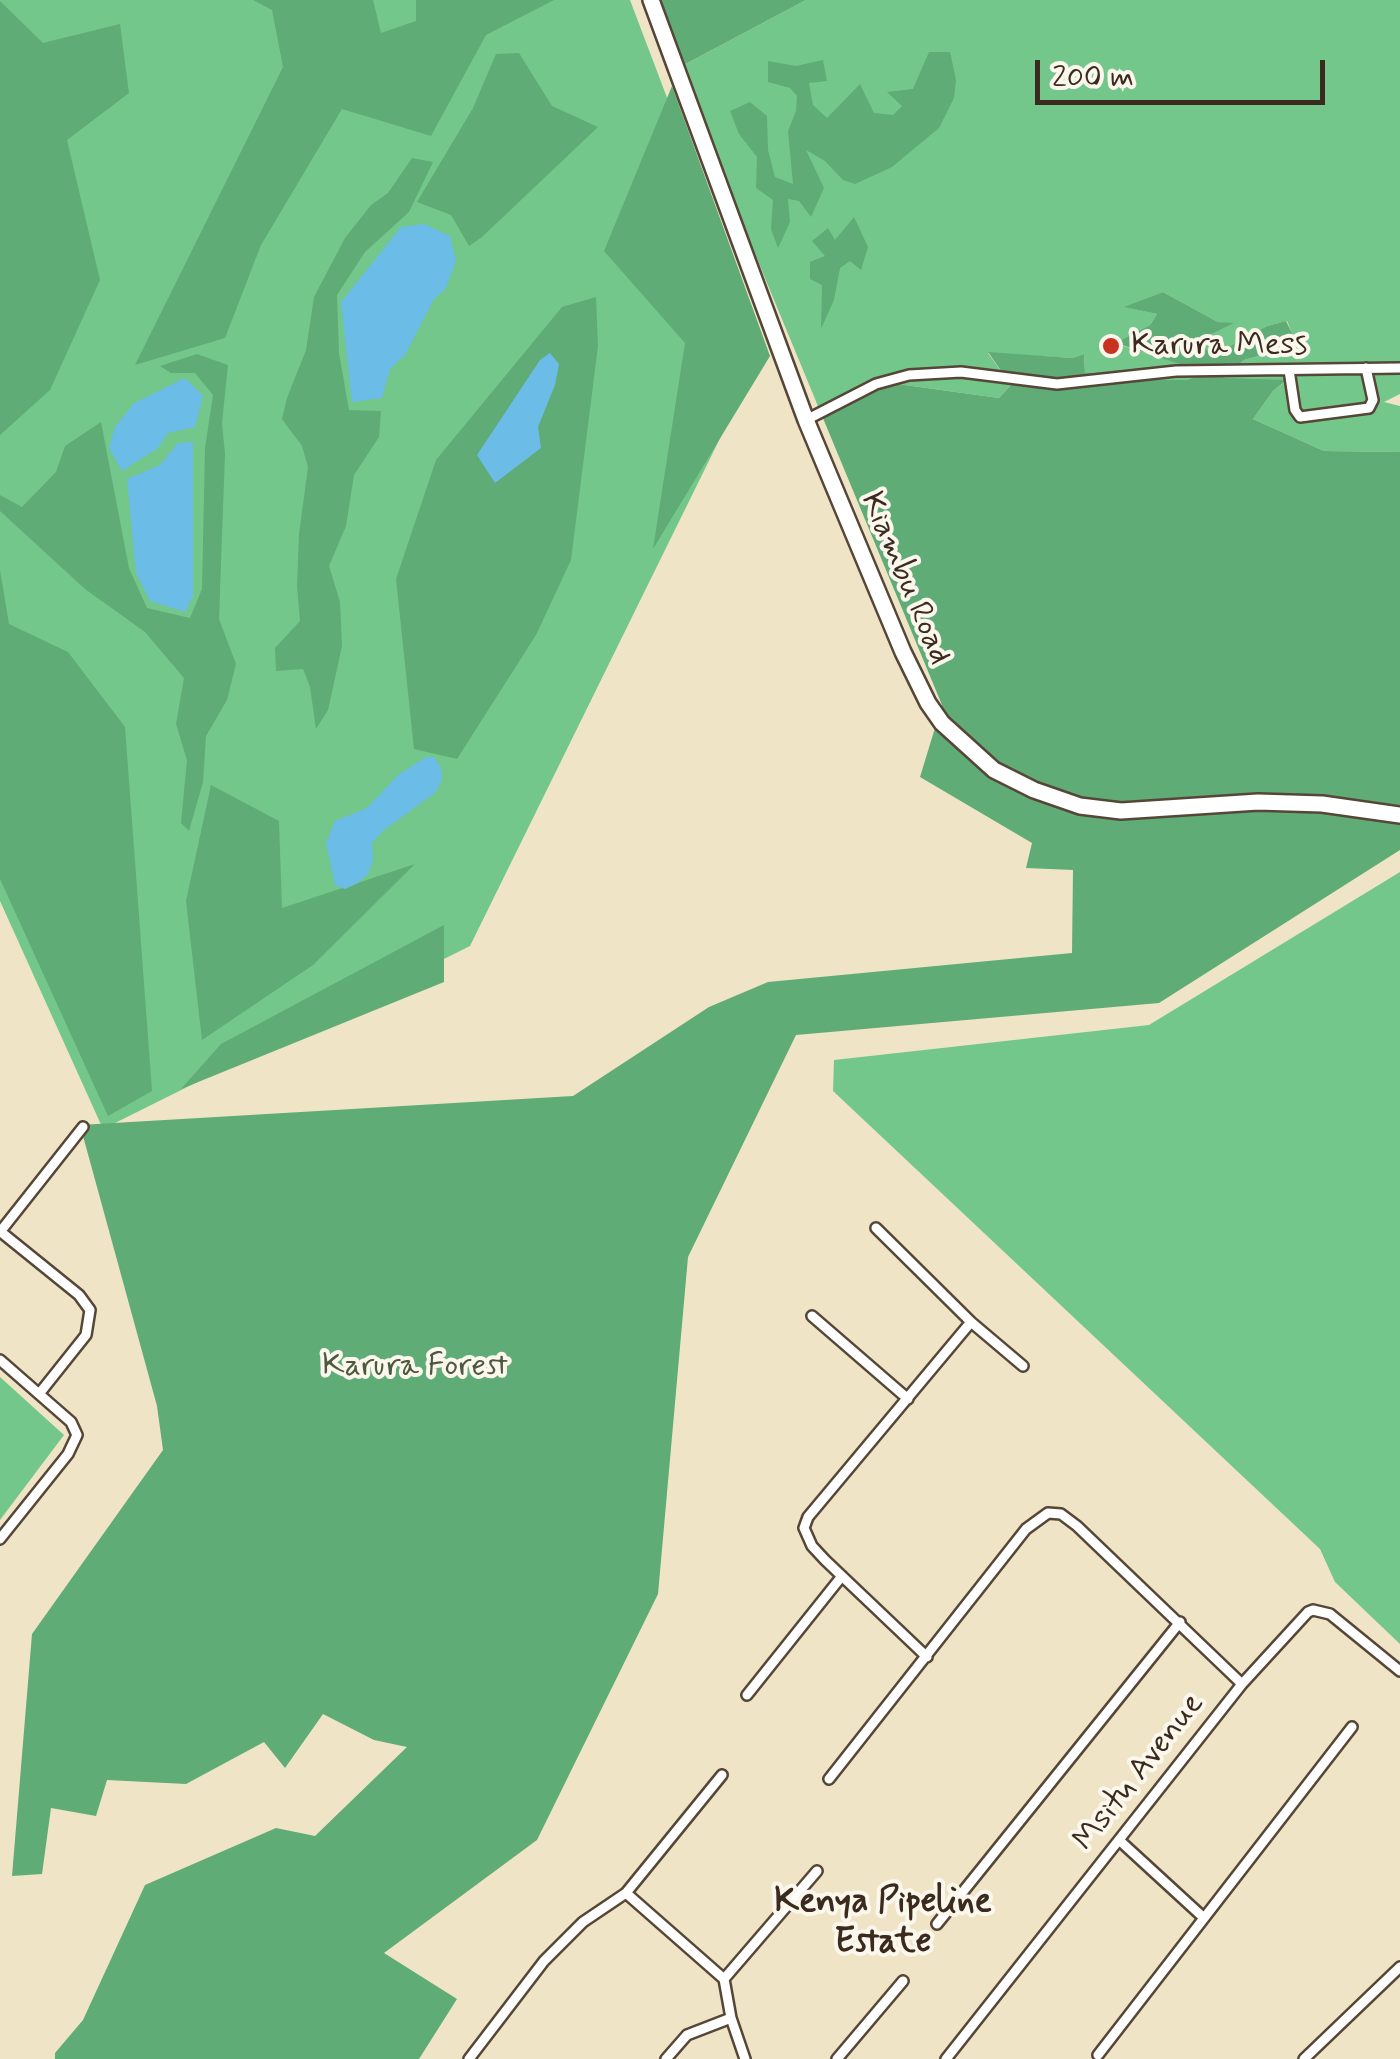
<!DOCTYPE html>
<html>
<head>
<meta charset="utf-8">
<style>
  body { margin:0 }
  #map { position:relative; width:1400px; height:2059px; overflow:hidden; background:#efe4c6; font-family:Mynerve,sans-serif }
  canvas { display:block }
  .scale { position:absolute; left:1035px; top:60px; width:290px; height:45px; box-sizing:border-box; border:5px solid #3b2a1e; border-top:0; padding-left:12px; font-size:30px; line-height:35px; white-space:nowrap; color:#3b2a1e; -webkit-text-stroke:8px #fbf7ec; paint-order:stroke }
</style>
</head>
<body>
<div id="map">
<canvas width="1400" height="2059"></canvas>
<div class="scale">200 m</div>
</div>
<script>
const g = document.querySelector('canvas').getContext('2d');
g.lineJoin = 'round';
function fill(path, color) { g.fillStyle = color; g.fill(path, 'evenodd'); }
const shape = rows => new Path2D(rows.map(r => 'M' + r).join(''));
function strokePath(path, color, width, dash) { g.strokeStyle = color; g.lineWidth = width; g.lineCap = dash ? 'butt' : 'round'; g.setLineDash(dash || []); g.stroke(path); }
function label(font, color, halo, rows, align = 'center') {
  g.font = font + ' Mynerve,sans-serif'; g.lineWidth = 8; g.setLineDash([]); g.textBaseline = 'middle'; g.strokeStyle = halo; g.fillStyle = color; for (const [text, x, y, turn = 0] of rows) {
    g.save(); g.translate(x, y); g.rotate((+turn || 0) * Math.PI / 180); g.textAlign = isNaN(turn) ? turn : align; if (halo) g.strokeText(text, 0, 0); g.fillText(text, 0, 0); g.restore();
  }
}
fill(shape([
  [0,0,630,0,763,351,470,946,103,1129,0,901],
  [806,0,1400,0,1400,394,1384,402,1400,406,1400,452,1324,451,1253,419,1273,391,1285,382,1223,379,1244,360,1297,345,1287,321,1267,326,1216,355,1190,344,1231,324,1218,322,1163,292,1126,307,1157,314,1150,325,1117,344,1209,372,1186,380,1130,380,1122,373,1085,373,1084,354,1072,358,988,353,1011,385,999,398,883,382,820,411,678,68],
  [1400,872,1400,1644,1335,1582,1320,1549,833,1091,834,1060,1149,1025],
  [0,1377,64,1435,0,1520]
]), '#74c78a');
fill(shape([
  [253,0,373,0,381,33,416,21,416,0,554,0,486,35,431,136,342,109,261,245,225,338,135,365,283,67,272,10],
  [650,0,806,0,678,68],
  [0,1,43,43,120,24,129,93,67,140,100,280,50,390,0,435],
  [929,52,950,52,956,80,954,98,939,128,892,167,855,184,843,180,825,161,806,150,824,188,811,217,799,201,788,199,790,222,778,248,771,229,773,200,756,188,757,157,739,134,730,111,750,102,767,116,768,150,775,177,793,184,788,131,796,111,797,96,790,88,768,82,768,61,796,66,823,60,827,81,809,83,813,105,827,118,860,84,874,113,893,115,902,106,887,92,913,89],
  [519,53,552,106,598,127,482,237,469,246,451,215,417,202,473,108,496,54],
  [672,86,770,356,653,549,685,343,604,251],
  [412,158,433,162,409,212,365,252,337,295,339,353,349,410,381,411,379,437,354,475,346,526,329,566,340,602,342,646,328,710,316,729,310,687,303,669,276,671,275,648,300,621,297,586,299,534,308,467,302,446,282,419,287,398,306,350,314,297,345,238,371,205,388,193],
  [854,217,868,247,861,270,850,261,840,268,834,300,821,329,822,285,810,279,810,262,825,256,812,241,828,228,835,240],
  [1163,292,1218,322,1234,323,1191,344,1216,354,1267,326,1286,321,1298,345,1244,360,1224,378,1287,380,1273,391,1253,419,1324,451,1400,452,1400,850,1159,1003,796,1035,688,1257,658,1594,537,1840,384,1953,457,1999,419,2059,55,2059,55,2053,83,2020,145,1885,276,1828,315,1836,407,1747,374,1740,323,1714,285,1768,264,1742,186,1784,107,1780,96,1816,51,1808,42,1874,12,1876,32,1634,163,1450,157,1406,80,1125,573,1096,709,1007,768,982,1072,953,1073,870,1026,868,1032,843,920,777,942,705,820,411,883,382,999,398,1011,385,988,352,1072,358,1084,354,1085,373,1122,373,1130,380,1186,380,1207,373,1116,343,1150,325,1157,314,1124,307],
  [596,297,598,346,571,560,536,635,457,759,414,749,396,579,436,460,562,307],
  [197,354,228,365,222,423,225,454,219,619,236,664,227,700,206,736,203,782,189,831,181,823,187,760,176,724,184,678,145,632,85,589,0,511,0,495,22,507,56,472,65,446,101,422,129,568,147,608,190,618,202,589,205,448,213,395,195,373,171,373,160,366],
  [0,570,9,624,68,652,125,727,152,1091,108,1116,0,879],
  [211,785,279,821,282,908,415,864,313,965,202,1040,186,901],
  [444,925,444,982,181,1089,221,1044]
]), '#5fac76');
fill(shape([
  [424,224,450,236,456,261,446,288,434,299,405,355,390,369,382,398,352,402,341,302,401,227],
  [550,353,559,364,555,385,538,427,541,448,495,483,477,455,540,360],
  [185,378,203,396,195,427,168,433,158,448,122,471,109,448,115,427,134,403],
  [193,442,193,596,185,612,150,601,136,573,127,479,160,465,178,443],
  [428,756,435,758,441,768,442,779,436,792,383,831,372,843,373,860,368,874,358,883,345,889,335,885,326,843,335,821,367,808,398,775]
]), '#6bbce6');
const minor = shape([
  [1289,370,1295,410,1300,417,1369,408,1373,400,1366,368],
  [806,420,876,384,909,375,961,372,1057,384,1176,371,1400,368],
  [876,1228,971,1322,1023,1366],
  [0,1232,83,1127],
  [1,1232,79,1295,90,1310,86,1335,39,1394],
  [812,1316,908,1399],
  [0,1360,71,1422,77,1435,68,1454,0,1539],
  [927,1657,825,1560,812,1546,804,1528,808,1517,971,1322],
  [747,1695,842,1576],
  [829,1779,1026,1529,1048,1513,1061,1514,1077,1526,1242,1684],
  [1119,1840,1204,1918],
  [626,1893,724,1979,731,2018,745,2059],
  [937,1924,1180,1622],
  [724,1979,817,1871],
  [1098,2055,1352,1727],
  [469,2059,544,1961,583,1922,626,1893,722,1775],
  [666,2059,687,2035,731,2018],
  [837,2059,903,1981],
  [946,2059,1242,1684,1308,1612,1313,1610,1330,1614,1400,1671],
  [1304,2059,1400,1967]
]);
const trunk = shape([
  [651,0,806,420,903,652,928,703,942,723,994,770,1034,790,1080,806,1121,811,1258,802,1322,804,1400,815]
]);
strokePath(minor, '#564637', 14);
strokePath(trunk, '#564637', 20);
strokePath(minor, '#fff', 9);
strokePath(trunk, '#fff', 15);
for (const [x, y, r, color] of [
  [1111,346,10,"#c8321e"]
]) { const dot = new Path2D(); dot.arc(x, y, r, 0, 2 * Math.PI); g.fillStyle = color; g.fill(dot); strokePath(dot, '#fbf7ec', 4); }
label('32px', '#3b2a1e', '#fbf7ec', [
  ["Karura Mess",1131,346]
], 'left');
label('32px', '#3b2a1e', '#fbf7ec', [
  ["Kiambu Road",904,579,67],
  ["Msitu Avenue",1140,1773,-52]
]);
label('32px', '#4c593e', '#fbf7ec', [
  ["Karura Forest",415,1367]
]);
label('bold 35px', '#3b2a1e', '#fbf7ec', [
  ["Kenya Pipeline",883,1904],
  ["Estate",883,1944]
]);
</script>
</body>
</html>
